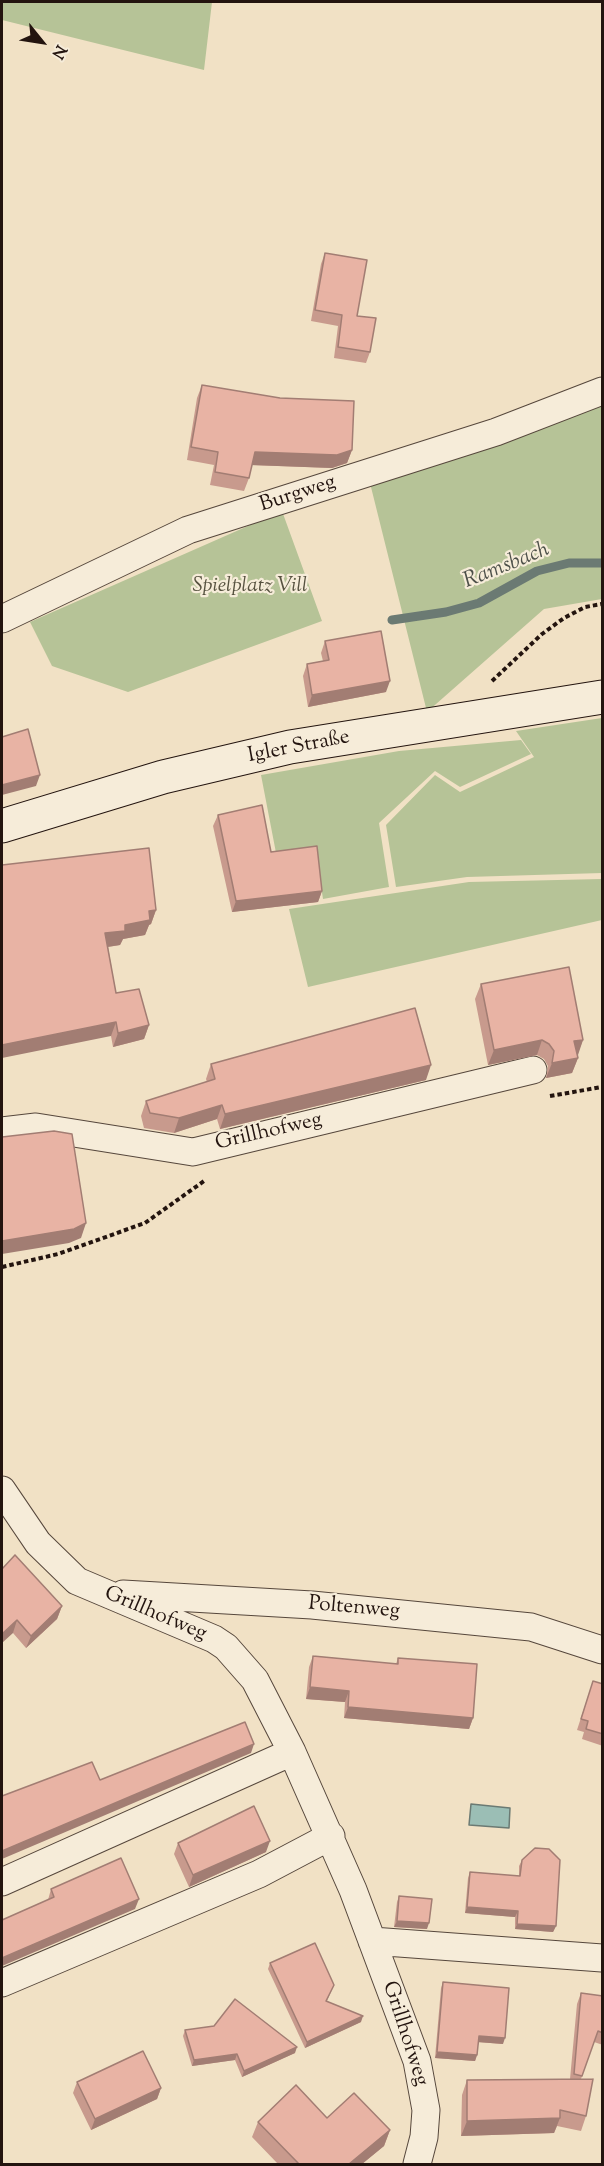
<!DOCTYPE html>
<html>
<head>
<meta charset="utf-8">
<style>
  body { margin:0 }
  #map { position:relative; width:604px; height:2166px; overflow:hidden; background:#f1e1c5; font-family:"Sorts Mill Goudy",serif }
  canvas { display:block }
  .frame { position:absolute; inset:0; border:3px solid #23140f; pointer-events:none }
  .north { position:absolute; left:12px; top:12px; width:60px; height:60px; -webkit-text-stroke:4px #f6ecd9; paint-order:stroke; rotate:120deg; font-size:16px; font-weight:700; line-height:24px; text-align:center; color:#23140f }
  .north::after { content:''; display:block; margin:auto; width:21px; height:27px; background:#23140f; clip-path:polygon(50% 0,100% 100%,50% 72%,0 100%) }
</style>
</head>
<body>
<div id="map">
<canvas width="604" height="2166"></canvas>
<div class="frame"></div>
<div class="north">N</div>
</div>
<script>
const g = document.querySelector('canvas').getContext('2d');
g.lineJoin = 'round';
function fill(path, color) { g.fillStyle = color; g.fill(path, 'evenodd'); }
const shape = rows => new Path2D(rows.map(r => 'M' + r).join(''));
function strokePath(path, color, width, dash) { g.strokeStyle = color; g.lineWidth = width; g.lineCap = dash ? 'butt' : 'round'; g.setLineDash(dash || []); g.stroke(path); }
function label(font, color, halo, rows, align = 'center') {
  g.font = font + ' "Sorts Mill Goudy",serif'; g.lineWidth = 4.5; g.setLineDash([]); g.textBaseline = 'middle'; g.strokeStyle = halo; g.fillStyle = color; for (const [text, x, y, turn = 0] of rows) {
    g.save(); g.translate(x, y); g.rotate((+turn || 0) * Math.PI / 180); g.textAlign = isNaN(turn) ? turn : align; if (halo) g.strokeText(text, 0, 0); g.fillText(text, 0, 0); g.restore();
  }
}
fill(shape([
  [2,2,212,2,204,70,2,20],
  [602,399,602,599,544,609,427,712,369,479],
  [282,511,322,621,128,692,52,666,30,622],
  [602,718,602,873,467,877,396,887,386,825,435,775,460,792,534,757,516,731],
  [521,740,531,754,460,787,435,771,379,823,389,887,323,899,316,854,277,858,261,775,399,751],
  [602,879,602,920,308,987,289,909,469,882]
]), '#b6c397');
const water = shape([
  [471,1804,510,1808,509,1828,469,1825,471,1804]
]);
fill(water, '#9bbeb5');
strokePath(water, '#6b7a73', 1.5);
strokePath(shape([
  [392,620,446,612,479,603,537,571,569,563,602,563]
]), '#6b7a73', 9);
const minor = shape([
  [2,619,188,530,496,432,602,391],
  [2,1131,36,1127,193,1152,533,1070],
  [2,1490,38,1543,77,1581,214,1639,226,1647,255,1680,292,1752,353,1890,417,2061,426,2110,424,2137,417,2164],
  [123,1594,312,1605,531,1627,602,1650],
  [2,1882,292,1752],
  [372,1941,602,1958],
  [2,1983,259,1874,331,1836]
]);
const secondary = shape([
  [2,826,163,777,290,747,602,697]
]);
strokePath(minor, '#56473c', 29);
strokePath(secondary, '#23140f', 35);
strokePath(shape([
  [492,681,542,634,564,618,585,607,602,604],
  [550,1096,602,1087],
  [2,1267,58,1254,145,1223,204,1181]
]), '#23140f', 4, [4.5, 3]);
strokePath(minor, '#f6ecd9', 27);
strokePath(secondary, '#f6ecd9', 33);
fill(shape([
  [325,253,357,316,370,352,366,363,334,358,338,326,311,321,321,264],
  [202,385,352,450,347,463,332,468,252,465,249,478,244,491,210,485,214,465,187,460,197,398],
  [325,641,386,692,308,707,303,676,307,664,323,661,321,653],
  [218,815,271,852,322,891,318,902,232,912,213,826],
  [2,865,156,910,151,924,149,925,145,935,123,939,120,945,108,947,116,993,149,1025,144,1039,113,1047,111,1036],
  [481,984,583,1040,577,1055,578,1058,572,1073,546,1078,548,1066,544,1059,537,1055,488,1065,475,999],
  [211,1064,426,1080,220,1129,217,1119,174,1133,144,1128,141,1116,146,1101,207,1082,206,1079],
  [2,1569,62,1606,57,1619,26,1648,13,1633],
  [313,1656,396,1664,398,1658,473,1718,469,1729,344,1718,345,1702,306,1699,309,1667],
  [593,1681,603,1684,603,1746,582,1739,584,1732,577,1730],
  [178,1843,266,1852,189,1887,174,1854],
  [522,1860,556,1926,553,1932,515,1929,515,1917,465,1913,468,1878,470,1872,519,1876,519,1866],
  [51,1889,135,1909,48,1900],
  [399,1896,427,1929,394,1927,397,1902],
  [270,1963,334,1985,327,2001,361,2022,305,2048,268,1969],
  [443,1982,503,2044,478,2042,477,2055,475,2061,435,2058,441,1988],
  [581,1993,603,1996,603,2045,594,2042,581,2079,586,2116,581,2131,557,2126,554,2133,461,2136,462,2095,467,2080,570,2079,577,2004],
  [185,2030,295,2053,242,2077,235,2060,192,2066,183,2036],
  [77,2082,161,2088,157,2099,91,2130,73,2093],
  [327,2118,390,2130,384,2146,362,2164,278,2164,252,2137,258,2122]
]), '#c89a8d');
fill(shape([
  [352,450,347,463,332,468,250,465,255,452],
  [390,681,386,692,308,707,312,695],
  [40,775,36,786,2,795,2,785],
  [322,891,318,902,232,912,236,901],
  [156,910,151,924,149,925,145,935,123,939,120,945,100,948,105,933,125,925,149,911],
  [116,1022,111,1036,2,1058,2,1045],
  [149,1025,144,1039,113,1047,118,1033],
  [542,1040,537,1055,488,1065,494,1050],
  [583,1040,578,1055,569,1056,574,1041],
  [578,1058,572,1073,546,1078,552,1063],
  [431,1065,426,1080,220,1129,225,1114],
  [222,1105,217,1119,174,1133,179,1118],
  [86,1223,81,1238,69,1243,2,1254,2,1241],
  [62,1606,57,1619,26,1648,31,1636],
  [17,1620,13,1633,2,1643,2,1634],
  [310,1687,349,1691,345,1702,306,1699],
  [348,1707,473,1718,469,1729,344,1718],
  [254,1744,251,1753,2,1859,2,1851],
  [270,1841,266,1852,189,1887,193,1875],
  [139,1899,135,1909,2,1966,2,1958],
  [467,1907,518,1911,515,1917,465,1913],
  [397,1921,429,1923,427,1929,394,1927],
  [517,1924,556,1926,553,1932,515,1929],
  [363,2016,361,2022,305,2048,307,2042],
  [479,2036,505,2038,503,2044,477,2042],
  [297,2047,295,2053,242,2077,244,2071],
  [437,2052,477,2055,475,2061,435,2058],
  [237,2054,235,2060,192,2066,194,2060],
  [161,2088,157,2099,91,2130,95,2119],
  [560,2118,554,2133,461,2136,467,2121],
  [390,2130,384,2146,362,2164,349,2164]
]), '#a27d73');
const building = shape([
  [325,253,367,260,357,316,376,318,370,352,338,347,342,315,315,310,325,253],
  [202,385,280,398,354,401,352,450,337,455,255,452,249,478,215,472,218,452,191,447,202,385],
  [381,631,390,681,312,695,307,664,329,660,325,641,381,631],
  [28,729,40,775,2,785,2,737,28,729],
  [262,805,271,852,317,846,322,891,236,901,218,815,262,805],
  [149,848,156,910,149,911,150,920,125,925,125,931,105,933,116,993,139,989,149,1025,118,1033,116,1022,2,1045,2,865,149,848],
  [569,967,583,1040,574,1041,578,1058,552,1063,554,1051,549,1044,542,1040,494,1050,481,984,569,967],
  [415,1008,431,1065,225,1114,222,1105,179,1118,150,1113,146,1101,215,1079,211,1064,415,1008],
  [54,1131,72,1134,86,1223,74,1229,2,1241,2,1137,54,1131],
  [15,1555,62,1606,31,1636,17,1620,2,1634,2,1569,15,1555],
  [313,1656,398,1664,398,1658,477,1664,473,1718,348,1707,349,1691,310,1687,313,1656],
  [593,1681,603,1684,603,1734,586,1729,588,1721,581,1719,593,1681],
  [245,1722,254,1744,2,1851,2,1796,92,1762,100,1780,245,1722],
  [254,1806,270,1841,193,1875,178,1843,254,1806],
  [535,1848,549,1849,560,1860,556,1926,517,1924,518,1911,467,1907,470,1872,520,1876,522,1860,535,1848],
  [121,1858,139,1899,2,1958,2,1920,54,1897,51,1889,121,1858],
  [399,1896,432,1899,429,1923,397,1921,399,1896],
  [315,1943,334,1985,326,2001,363,2016,307,2042,270,1963,315,1943],
  [443,1982,509,1988,505,2038,479,2036,477,2055,437,2052,443,1982],
  [581,1993,603,1996,603,2033,598,2031,582,2076,574,2074,581,1993],
  [235,1999,297,2047,244,2071,237,2054,194,2060,185,2030,214,2026,235,1999],
  [143,2051,161,2088,95,2119,77,2082,143,2051],
  [593,2079,586,2116,560,2110,560,2118,467,2121,467,2080,593,2079],
  [296,2085,327,2118,354,2093,390,2130,349,2164,299,2164,258,2122,296,2085]
]);
fill(building, '#e8b3a4');
strokePath(building, '#a27d73', 1.5);
label('21px', '#23140f', '#f6ecd9', [
  ["Burgweg",298,495,-18],
  ["Igler Straße",299,748,-11],
  ["Grillhofweg",269,1133,-13],
  ["Poltenweg",354,1609,5],
  ["Grillhofweg",155,1615,23],
  ["Grillhofweg",404,2034,72]
]);
label('italic 21px', '#56513f', '#f6ecd9', [
  ["Spielplatz Vill",250,587]
]);
label('italic 22px', '#4d5049', '#f6ecd9', [
  ["Ramsbach",507,567,-22]
]);
</script>
</body>
</html>
